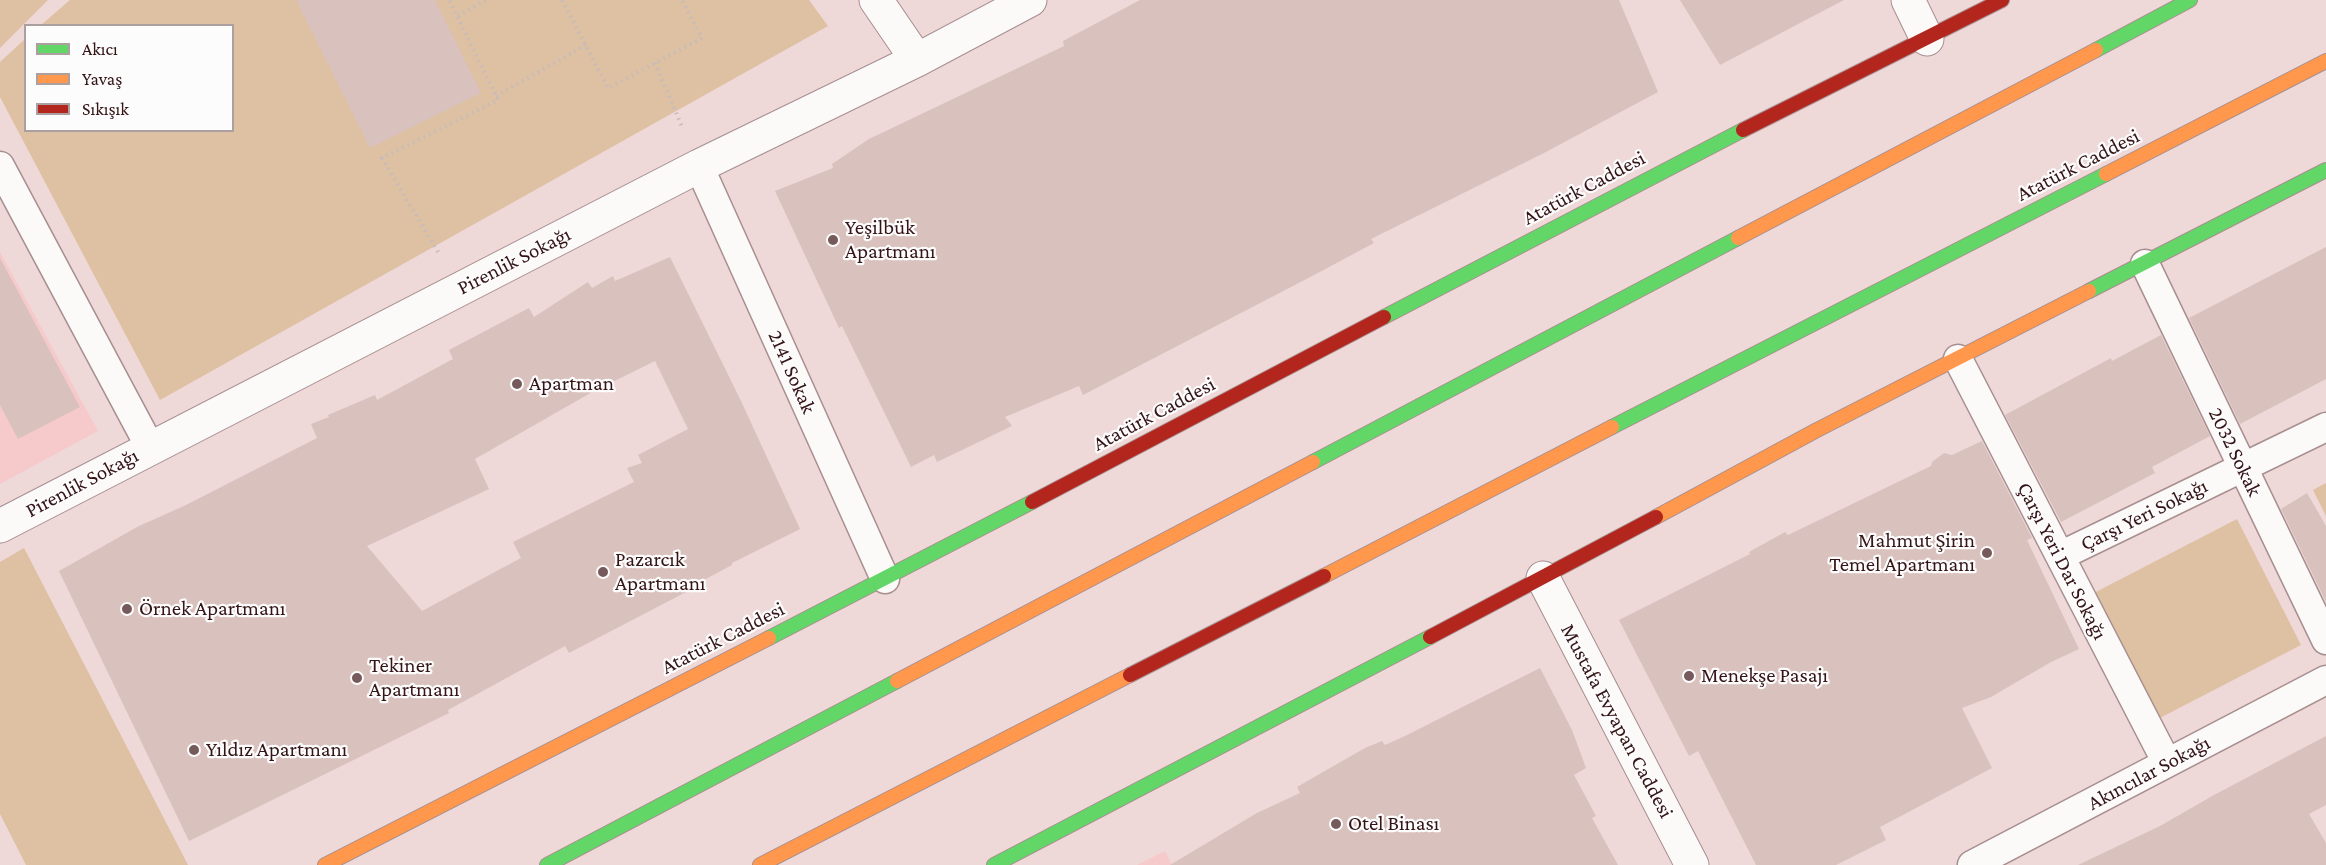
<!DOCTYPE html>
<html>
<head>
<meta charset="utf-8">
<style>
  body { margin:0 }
  #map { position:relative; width:2326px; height:865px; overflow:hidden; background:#eed8d8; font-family:"Crimson Pro",serif }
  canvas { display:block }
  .legend { position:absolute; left:24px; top:24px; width:210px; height:108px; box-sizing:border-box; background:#fcfcfc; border:2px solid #ac9fa0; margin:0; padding:8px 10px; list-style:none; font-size:18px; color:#351416 }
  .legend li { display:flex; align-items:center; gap:12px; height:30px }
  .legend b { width:30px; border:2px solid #ac9fa0 }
</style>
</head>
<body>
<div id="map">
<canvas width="2326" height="865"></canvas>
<ul class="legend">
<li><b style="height:8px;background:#63d668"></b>Akıcı</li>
<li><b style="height:8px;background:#ff974d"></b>Yavaş</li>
<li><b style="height:8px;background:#b3261e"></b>Sıkışık</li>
</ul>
</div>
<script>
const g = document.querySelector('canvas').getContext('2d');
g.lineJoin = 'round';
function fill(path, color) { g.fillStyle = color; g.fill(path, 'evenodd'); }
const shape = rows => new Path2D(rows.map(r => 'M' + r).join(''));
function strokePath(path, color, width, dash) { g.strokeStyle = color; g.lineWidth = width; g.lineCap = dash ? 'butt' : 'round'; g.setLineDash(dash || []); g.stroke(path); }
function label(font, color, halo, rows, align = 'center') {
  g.font = font + ' "Crimson Pro",serif'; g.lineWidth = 4.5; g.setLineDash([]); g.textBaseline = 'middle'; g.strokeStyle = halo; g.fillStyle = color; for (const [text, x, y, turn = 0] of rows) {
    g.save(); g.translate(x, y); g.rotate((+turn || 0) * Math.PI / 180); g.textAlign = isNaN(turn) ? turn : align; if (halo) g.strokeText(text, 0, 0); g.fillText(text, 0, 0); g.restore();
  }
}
fill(shape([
  [0,252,98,431,0,484],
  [1165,851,1172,865,1137,865]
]), '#f6cacb');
fill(shape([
  [0,0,48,0,0,48],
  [70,0,809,0,828,26,160,400,0,97,0,62,25,39,26,130,232,130,232,26,41,25],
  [2326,483,2326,516,2313,490],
  [2237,519,2301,645,2154,721,2090,595],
  [24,548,188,865,26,865,0,814,0,562]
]), '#dec0a2');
fill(shape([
  [296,0,435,0,481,93,370,148],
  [1140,0,1619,0,1658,92,1544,153,1371,239,1374,243,1316,274,1083,395,1079,386,1005,417,1012,426,937,462,934,455,911,467,842,326,839,328,775,191,833,168,832,164,869,139,1064,46,1063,41],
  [1680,0,1844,0,1720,65],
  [2326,247,2326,379,2240,424,2189,318],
  [670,257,741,401,800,529,732,563,732,565,687,589,688,591,569,653,565,646,448,710,449,713,189,841,59,571,139,526,184,506,317,438,311,424,329,417,328,415,375,395,377,400,453,359,449,350,529,308,534,317,588,282,592,288,613,276,615,281],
  [655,361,688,429,638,455,642,463,627,468,634,482,513,542,521,558,422,611,367,546,489,489,475,459,594,391],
  [0,258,80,407,18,439,0,405],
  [2161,335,2210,436,2152,467,2155,473,2061,522,2005,415,2111,358,2112,361],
  [1982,441,2032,538,2027,540,2079,649,2051,662,1991,697,1962,708,1992,768,1880,827,1886,840,1836,865,1756,865,1698,751,1689,756,1619,620,1750,554,1749,552,1785,532,1788,535,1931,466,1932,462,1944,453,1952,455],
  [2307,493,2326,526,2326,602,2281,509],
  [1540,668,1572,730,1586,768,1574,775,1596,816,1592,818,1618,865,1170,865,1257,813,1300,793,1297,787,1365,748,1382,741,1385,745,1403,737],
  [2326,736,2326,805,2309,814,2326,843,2326,865,2078,865,2160,826,2214,795]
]), '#d9c1bd');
const lane = shape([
  [0,166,150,447],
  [699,166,885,579],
  [2145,264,2326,640],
  [1958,359,2167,763],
  [2060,556,2326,427],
  [1972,865,2326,680]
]);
const street = shape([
  [876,0,917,60],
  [1908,0,1927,39],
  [0,526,699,166,917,60,1030,0],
  [1543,578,1692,865]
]);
const fast = shape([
  [2096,50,2190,0],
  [2089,291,2326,170],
  [1384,317,1743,130],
  [1612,427,2106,174],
  [1313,462,1738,238],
  [769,638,1032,502],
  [547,865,897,681],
  [994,865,1430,637]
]);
const slow = shape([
  [2106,174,2326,61],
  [1738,238,2096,50],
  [1656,517,1817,430,2089,291],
  [1324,576,1612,427],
  [897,681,1313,462],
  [325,865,769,638],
  [760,865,1130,675]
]);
const jam = shape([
  [1743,130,2002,0],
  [1032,502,1384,317],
  [1430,637,1656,517],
  [1130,675,1324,576]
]);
strokePath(lane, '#a78e8f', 31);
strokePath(street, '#a78e8f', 35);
strokePath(fast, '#a78e8f', 16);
strokePath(slow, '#a78e8f', 16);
strokePath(jam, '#a78e8f', 16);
strokePath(shape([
  [562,0,608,88,702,38,682,0],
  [458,16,486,0],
  [655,63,683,129],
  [496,96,586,45],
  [438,252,382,158,498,100,449,0]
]), '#c5bbbb', 4, [1.5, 4.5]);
strokePath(lane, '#fcf9f9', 28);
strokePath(street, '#fcf9f9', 33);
strokePath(fast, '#63d668', 14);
strokePath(slow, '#ff974d', 14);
strokePath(jam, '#b3261e', 14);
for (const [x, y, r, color] of [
  [833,240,6,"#76595a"],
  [517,384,6,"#76595a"],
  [1987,553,6,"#76595a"],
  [603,572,6,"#76595a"],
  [127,609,6,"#76595a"],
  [1689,676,6,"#76595a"],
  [357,678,6,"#76595a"],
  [194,750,6,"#76595a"],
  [1336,824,6,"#76595a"]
]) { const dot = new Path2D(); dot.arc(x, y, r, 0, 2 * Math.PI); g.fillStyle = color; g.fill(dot); strokePath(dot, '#fcfcfc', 2); }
label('21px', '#351416', '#fcfcfc', [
  ["Atatürk Caddesi",2078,165,-27],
  ["Atatürk Caddesi",1584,188,-28],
  ["Pirenlik Sokağı",514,261,-27],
  ["2141 Sokak",792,372,66],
  ["Atatürk Caddesi",1154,414,-28],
  ["2032 Sokak",2235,452,64],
  ["Pirenlik Sokağı",82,483,-28],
  ["Çarşı Yeri Sokağı",2144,515,-26],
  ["Çarşı Yeri Dar Sokağı",2062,561,63],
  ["Atatürk Caddesi",723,638,-27],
  ["Mustafa Evyapan Caddesi",1617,721,62],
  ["Akıncılar Sokağı",2149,773,-28]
]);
label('21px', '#351416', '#fcfcfc', [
  ["Yeşilbük",845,228],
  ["Apartmanı",845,252],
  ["Apartman",529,384],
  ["Mahmut Şirin",1975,541,"right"],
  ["Temel Apartmanı",1975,565,"right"],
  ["Pazarcık",615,560],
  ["Apartmanı",615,584],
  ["Örnek Apartmanı",139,609],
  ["Tekiner",369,666],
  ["Apartmanı",369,690],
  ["Menekşe Pasajı",1701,676],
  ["Yıldız Apartmanı",206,750],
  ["Otel Binası",1348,824]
], 'left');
</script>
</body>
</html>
